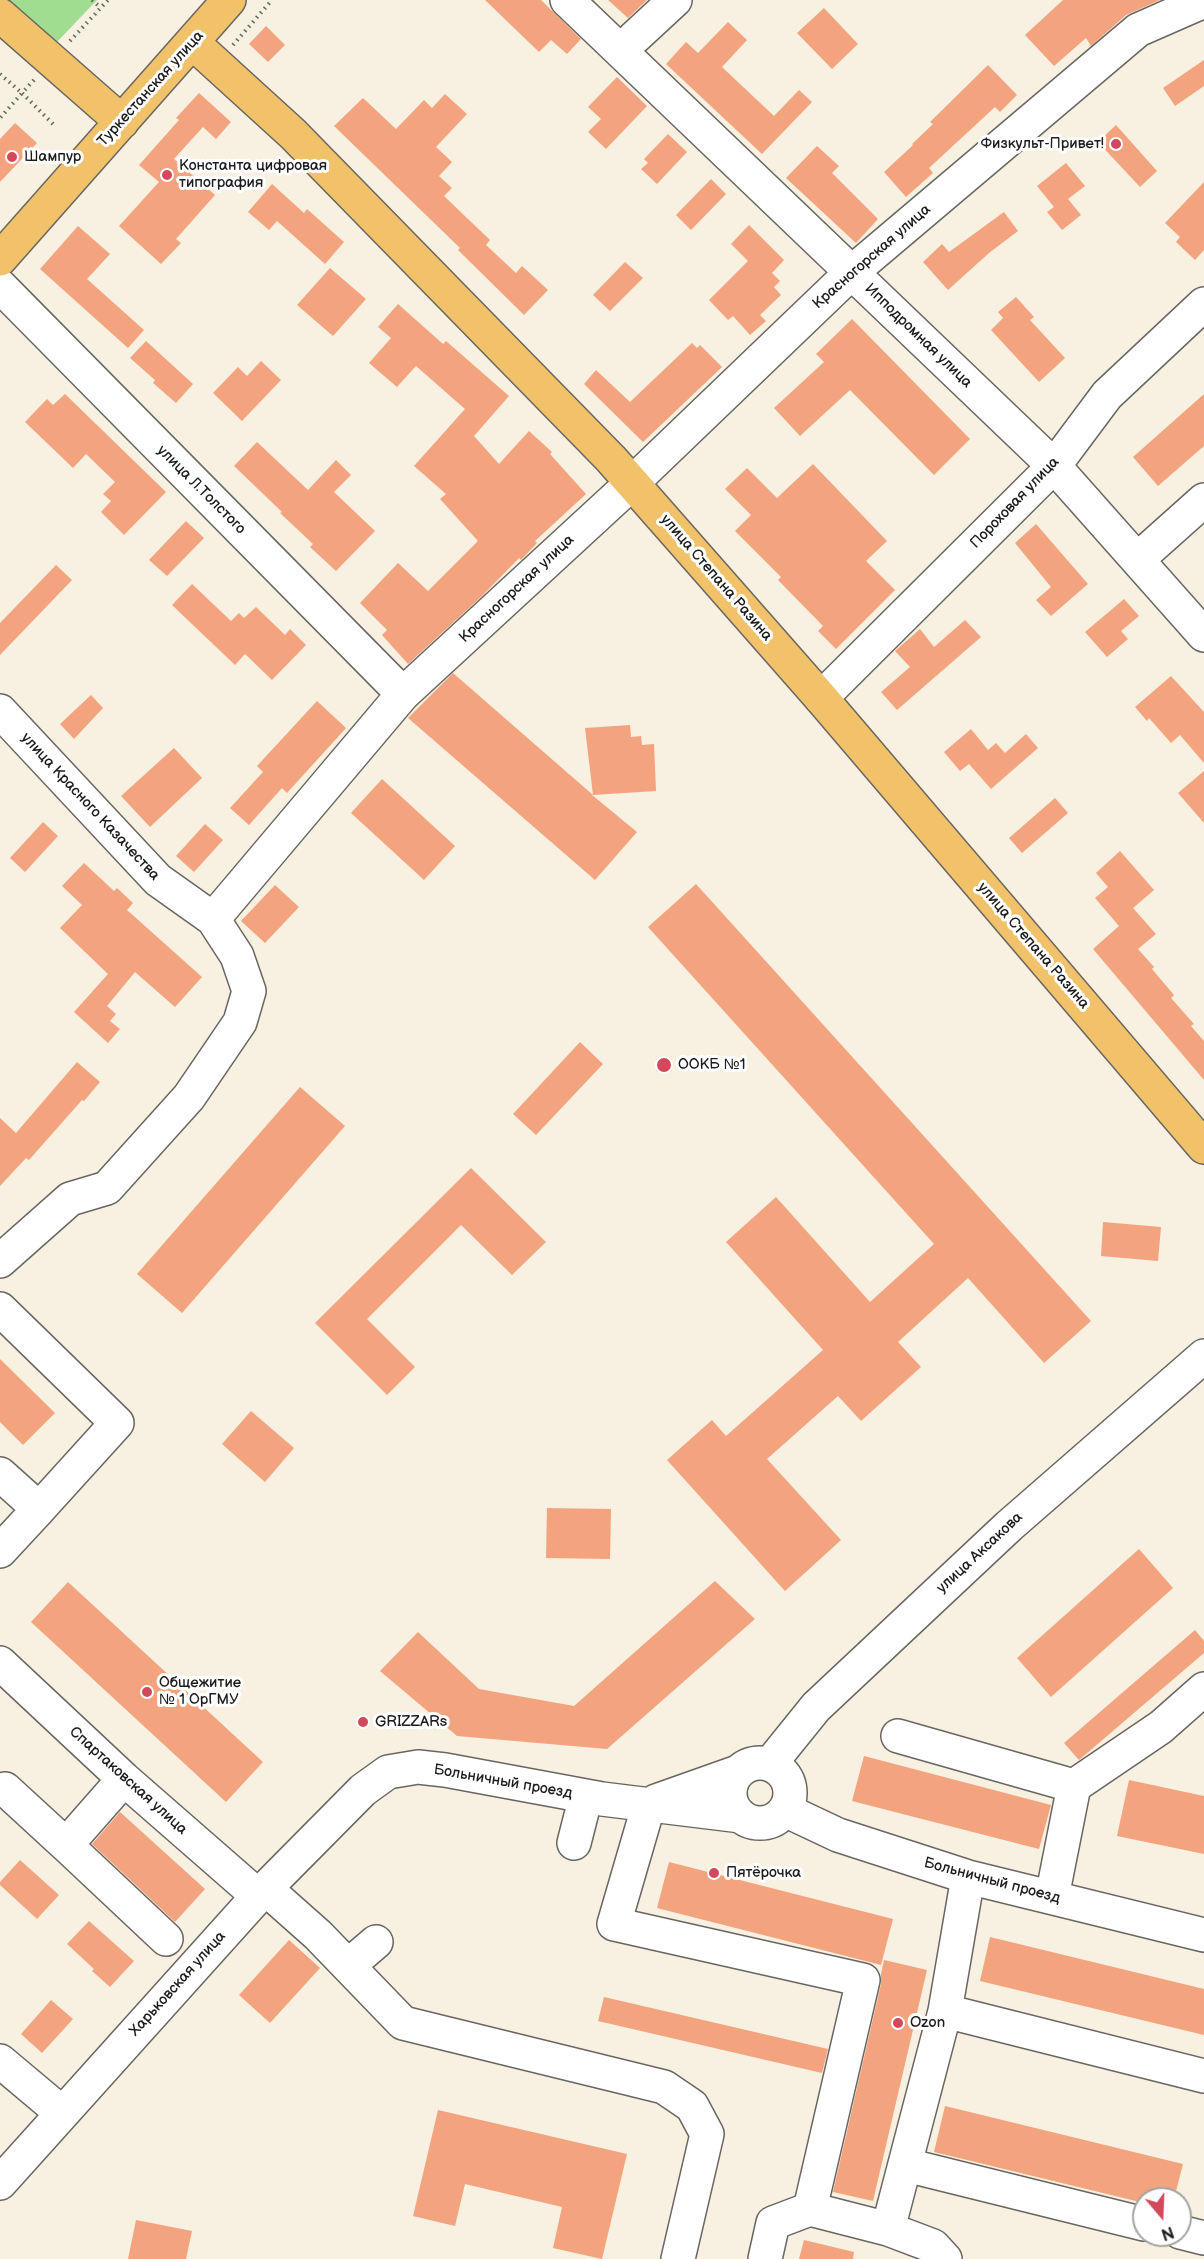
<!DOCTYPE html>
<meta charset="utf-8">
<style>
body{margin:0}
#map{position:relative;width:1204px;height:2259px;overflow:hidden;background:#f8f0e1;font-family:"Balsamiq Sans",sans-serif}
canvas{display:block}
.north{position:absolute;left:1132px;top:2187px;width:60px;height:60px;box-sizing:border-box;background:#fff;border:2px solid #a4a4a4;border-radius:50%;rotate:161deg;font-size:16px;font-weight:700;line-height:24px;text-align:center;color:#1c1c1c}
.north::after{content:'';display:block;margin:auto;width:21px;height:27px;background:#d1495b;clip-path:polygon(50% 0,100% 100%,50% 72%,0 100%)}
</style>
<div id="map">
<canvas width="1204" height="2259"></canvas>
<div class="north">N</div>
</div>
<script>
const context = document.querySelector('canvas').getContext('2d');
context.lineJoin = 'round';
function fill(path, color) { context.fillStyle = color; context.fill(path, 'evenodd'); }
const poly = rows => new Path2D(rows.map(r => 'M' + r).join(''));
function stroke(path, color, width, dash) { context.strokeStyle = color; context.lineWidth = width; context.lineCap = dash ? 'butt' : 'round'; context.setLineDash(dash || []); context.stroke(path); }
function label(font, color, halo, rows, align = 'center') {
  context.font = font + ' "Balsamiq Sans",sans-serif'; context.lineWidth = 6; context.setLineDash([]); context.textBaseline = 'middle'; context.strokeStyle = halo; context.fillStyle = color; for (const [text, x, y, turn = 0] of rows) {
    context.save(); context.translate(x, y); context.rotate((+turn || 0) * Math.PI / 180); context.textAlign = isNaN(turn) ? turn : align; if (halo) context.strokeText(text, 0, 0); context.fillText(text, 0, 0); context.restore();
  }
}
fill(poly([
 [8,0,97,0,56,43]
]), '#a0dd91');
fill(poly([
 [485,0,541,0,581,39,567,54,551,40,539,52],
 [608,0,647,0,628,18],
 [1063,0,1160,0,1126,15,1091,46,1086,38,1054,66,1025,35],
 [824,8,858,44,832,69,797,33],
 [728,22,747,40,722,67,774,116,799,90,812,102,762,154,666,64,686,42,698,53],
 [266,26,285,45,268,62,249,44],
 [1204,60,1204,86,1175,106,1163,88],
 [988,65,1017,95,1000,112,995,107,929,168,933,173,906,197,884,172,913,145,912,144,933,124,930,122],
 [617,77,647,106,606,149,588,132,601,119,588,107],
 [199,93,231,122,216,139,203,127,174,159,215,195,176,239,181,243,161,264,119,226,159,182,139,165,179,120,176,118],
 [445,94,467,114,436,147,452,162,439,176,452,188,444,196,490,240,486,245,516,273,522,266,548,290,524,315,458,250,460,248,334,126,363,98,396,129,424,100,432,108],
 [15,123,37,143,0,182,0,139],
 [1116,125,1157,171,1140,187,1098,142],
 [668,134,687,152,657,184,641,169,648,163,644,159],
 [817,146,839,166,832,173,878,219,856,243,786,178],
 [1066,163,1085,186,1068,199,1081,215,1062,230,1047,212,1054,207,1037,186],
 [711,179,726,194,691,230,676,215],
 [1204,182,1204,250,1195,260,1176,242,1180,237,1165,223],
 [272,184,304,213,307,209,344,242,325,264,277,221,269,230,248,212],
 [1004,212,1018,231,989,253,948,290,923,262,942,244,949,252],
 [749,225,784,260,772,273,780,281,774,287,781,295,760,315,766,321,750,335,733,316,728,320,709,300,748,261,731,244],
 [78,226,110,254,87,279,144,330,128,348,40,269],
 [625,262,643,278,610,311,593,295],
 [330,268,366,299,333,336,297,305],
 [1016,297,1034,317,1030,320,1065,358,1039,382,991,330,1003,318,998,312],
 [398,304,443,344,446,341,509,396,474,436,499,464,529,431,552,452,550,454,586,494,535,541,537,543,521,560,519,558,482,596,408,664,382,635,387,630,360,603,398,563,428,591,478,541,440,499,446,494,414,466,465,409,416,366,397,387,369,363,391,338,378,327],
 [852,319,970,439,934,475,850,390,800,436,774,408,824,362,816,354],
 [146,341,193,384,176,403,153,383,155,380,130,358],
 [692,343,697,348,700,345,722,367,643,442,584,384,596,370,630,402],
 [261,361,281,380,242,421,213,393,238,367,247,376],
 [65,394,166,492,124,535,101,512,111,501,103,494,115,482,86,454,73,468,25,422,47,399,53,405],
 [1204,394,1204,446,1158,486,1133,457],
 [257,442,308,490,336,460,351,475,334,492,375,531,336,571,310,547,313,544,280,513,282,512,234,466],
 [813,464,887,541,866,561,895,590,836,649,818,631,823,626,778,580,781,577,735,531,751,515,725,489,747,468,777,498],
 [186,521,204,538,167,576,149,560],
 [1036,524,1088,584,1051,616,1036,600,1051,587,1015,543],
 [56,565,72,580,0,655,0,623],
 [192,584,231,621,239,613,244,618,256,607,285,635,290,629,306,645,272,680,245,654,235,665,172,605],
 [1124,599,1139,616,1121,631,1128,639,1107,657,1085,632],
 [965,620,981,637,897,710,881,692,910,667,895,651,920,629,934,647],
 [453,673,593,795,585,728,630,725,631,737,641,736,642,745,654,744,656,791,592,795,637,832,595,880,408,718],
 [1171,676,1204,712,1204,763,1180,735,1171,743,1149,718,1147,721,1135,707],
 [91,695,103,708,74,739,60,724],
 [317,701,346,728,287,793,282,788,249,825,230,808,263,772,257,766],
 [971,729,988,750,996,743,1005,753,1026,734,1038,748,991,789,969,764,960,771,944,752],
 [174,748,202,778,150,827,121,796],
 [1204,771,1204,823,1178,793],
 [382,779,455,846,424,880,351,813],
 [1055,798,1068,813,1022,853,1009,838],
 [43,822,58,836,25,872,10,858],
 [205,824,223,840,194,872,176,856],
 [1120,851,1154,890,1133,908,1156,934,1138,949,1154,967,1152,969,1174,995,1171,998,1194,1024,1191,1026,1204,1041,1204,1080,1093,949,1119,926,1095,898,1108,887,1096,873],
 [84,863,114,891,117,888,133,903,127,910,202,977,175,1007,135,972,107,1006,116,1014,110,1021,120,1029,108,1043,74,1012,108,974,60,928,82,905,62,886],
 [696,884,1091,1321,1044,1363,968,1278,898,1342,921,1367,861,1421,838,1396,767,1459,841,1540,785,1591,667,1460,712,1420,726,1436,823,1350,726,1242,776,1197,870,1302,934,1244,648,927],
 [275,885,299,907,265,943,241,921],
 [580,1042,603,1064,536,1135,513,1114],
 [77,1062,100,1082,84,1101,82,1100,29,1160,26,1158,0,1186,0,1118,16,1133],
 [300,1087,345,1126,182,1313,137,1274],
 [471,1168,546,1242,512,1275,461,1225,367,1319,415,1367,387,1395,315,1323],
 [1103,1222,1161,1227,1158,1261,1101,1256],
 [0,1359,55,1413,23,1445,0,1422],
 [251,1411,294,1448,265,1482,222,1444],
 [547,1508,611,1509,610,1559,546,1558],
 [1139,1549,1173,1588,1051,1697,1017,1658],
 [715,1581,755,1619,607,1749,457,1736,380,1671,418,1632,479,1689,574,1706],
 [68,1582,263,1762,226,1802,31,1622],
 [1195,1630,1204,1641,1204,1653,1079,1760,1064,1743],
 [864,1756,1051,1805,1039,1849,852,1801],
 [1129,1780,1204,1796,1204,1854,1117,1836],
 [120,1812,205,1889,175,1922,92,1844],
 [20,1860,59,1895,37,1919,0,1885,0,1882],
 [669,1862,893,1919,881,1965,657,1908],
 [89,1921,134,1961,110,1987,92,1971,94,1969,67,1944],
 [990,1937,1204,1989,1204,2035,980,1981],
 [289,1940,320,1968,270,2023,239,1995],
 [884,1960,927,1970,873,2201,833,2192,881,1984,881,1974],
 [604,1997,828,2049,822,2073,598,2021],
 [51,2000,73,2019,42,2053,21,2034],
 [945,2106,1183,2164,1174,2199,1144,2199,1144,2203,934,2152],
 [438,2110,627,2154,602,2259,553,2248,562,2207,465,2184,455,2226,413,2216],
 [136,2220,192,2231,186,2259,128,2259],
 [804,2240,854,2252,853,2259,799,2259]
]), '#f3a37e');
const minor = poly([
 [567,0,1054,466,1204,635],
 [621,50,675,0],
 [0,286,403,694],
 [1138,559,1204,500],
 [821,698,1054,466,1107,395,1204,304],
 [0,711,158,880,213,919],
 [0,1261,70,1199,107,1188,189,1097,240,1022,249,991,237,956,213,919,403,694,632,483,852,272,1138,30,1204,1],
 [0,1309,117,1423,39,1509],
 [0,1474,39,1509,0,1551],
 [0,1663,124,1779,258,1896],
 [898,1736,1074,1786,1052,1897],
 '730 1793a30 30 0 1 1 60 0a30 30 0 1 1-60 0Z',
 [770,1764,816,1707,1009,1526,1204,1356],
 [124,1779,66,1845,166,1939],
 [1074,1786,1161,1727,1204,1689],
 [5,1789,66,1845],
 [656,1801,738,1772],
 [649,1804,614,1924,863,1980,810,2209,773,2223,765,2259],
 [785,1810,838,1835,968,1877,1204,1935],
 [574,1843,586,1796],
 [265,1888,318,1935,403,2023,664,2087,692,2106,707,2134,678,2259],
 [348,1966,376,1942],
 [945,2011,1204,2076],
 [0,2061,62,2113],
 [906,2165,1144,2224],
 [0,2183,258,1896,363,1790,388,1772,418,1767,445,1770,602,1799,741,1816],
 [810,2209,888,2229],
 [1180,2232,1204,2238],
 [945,2259,933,2246,888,2229,945,2011,968,1877]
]);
const major = poly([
 [0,15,122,122],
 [192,42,293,134,611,459,821,698,1204,1147],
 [0,259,229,0]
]);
stroke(minor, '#696661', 36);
stroke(major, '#696661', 36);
stroke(poly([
 [92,0,101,8],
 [70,41,108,0],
 [233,45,272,0],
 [0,74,22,93,0,118],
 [34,80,22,93,56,127]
]), '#696661', 4, [1.5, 4.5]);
stroke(minor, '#fff', 33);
stroke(major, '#f2c26a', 33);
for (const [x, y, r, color] of [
 [1116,144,6,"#d1495b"],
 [12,157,6,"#d1495b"],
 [167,175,6,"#d1495b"],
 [664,1065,8,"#d1495b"],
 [147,1692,6,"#d1495b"],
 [363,1722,6,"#d1495b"],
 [714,1873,6,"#d1495b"],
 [898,2023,6,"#d1495b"]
]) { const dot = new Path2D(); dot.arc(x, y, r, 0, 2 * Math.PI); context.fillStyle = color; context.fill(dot); stroke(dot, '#fff', 2); }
label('15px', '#1c1c1c', '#fff', [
 ["Туркестанская улица",151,89,-48],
 ["Красногорская улица",872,257,-41],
 ["Ипподромная улица",918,336,44],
 ["улица Л.Толстого",201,490,45],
 ["Пороховая улица",1015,503,-46],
 ["улица Степана Разина",716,578,49],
 ["Красногорская улица",517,589,-43],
 ["улица Красного Казачества",90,807,47],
 ["улица Степана Разина",1033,946,49],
 ["улица Аксакова",980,1553,-43],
 ["Спартаковская улица",128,1781,42],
 ["Больничный проезд",503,1782,10],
 ["Больничный проезд",992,1881,15],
 ["Харьковская улица",178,1984,-48]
]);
label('15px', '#1c1c1c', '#fff', [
 ["Физкульт-Привет!",1104,144,"right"],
 ["Шампур",24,157],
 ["Константа цифровая",179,166],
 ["типография",179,183],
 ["ООКБ №1",678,1065],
 ["Общежитие",159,1683],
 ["№ 1 ОрГМУ",159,1700],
 ["GRIZZARs",375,1722],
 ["Пятёрочка",726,1873],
 ["Ozon",910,2023]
], 'left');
</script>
